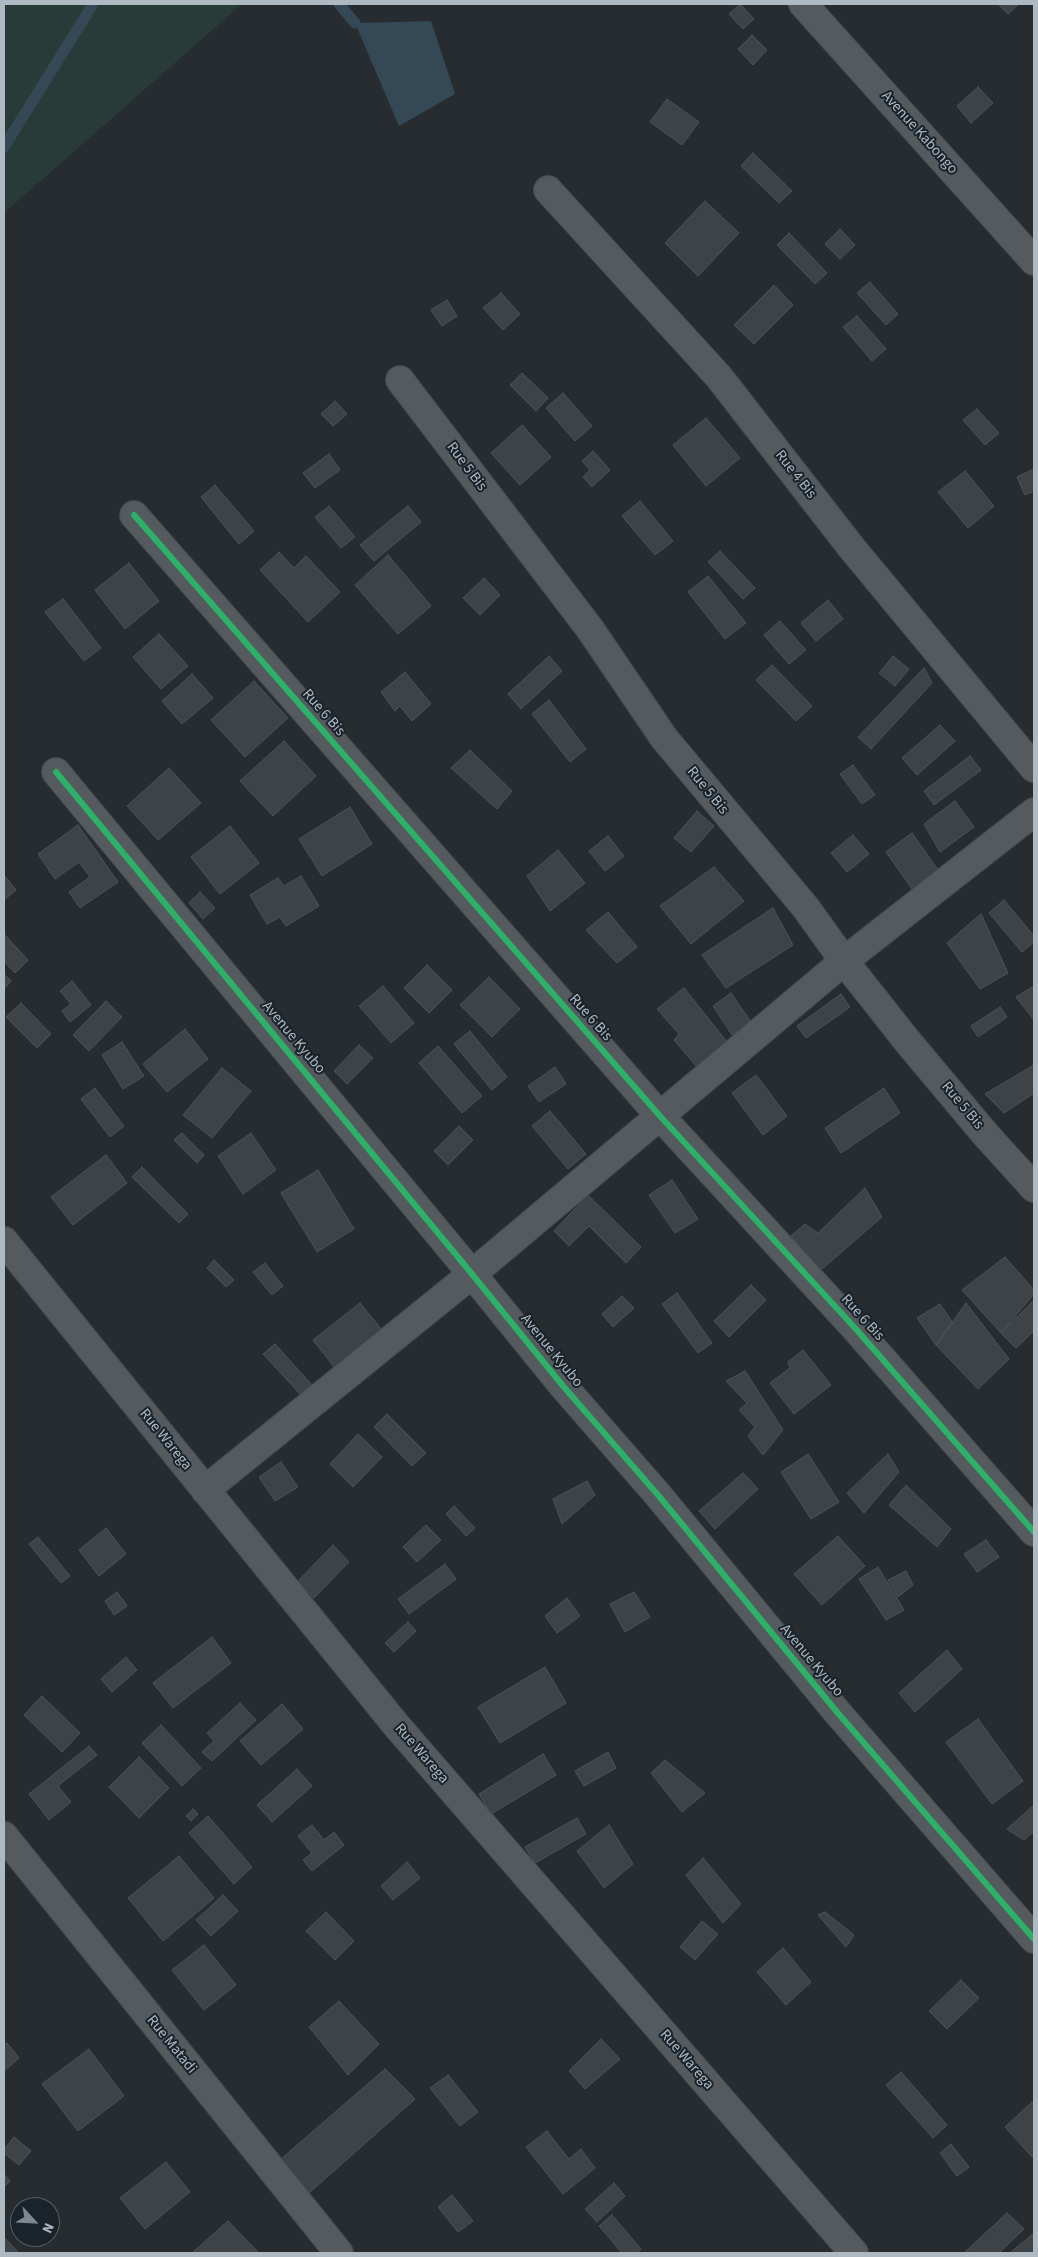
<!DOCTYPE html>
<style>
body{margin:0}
#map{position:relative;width:1038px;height:2257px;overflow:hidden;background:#262c30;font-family:"Source Sans 3",sans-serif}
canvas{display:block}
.frame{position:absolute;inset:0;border:5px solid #afb9c2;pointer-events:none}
.north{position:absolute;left:10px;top:2197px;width:50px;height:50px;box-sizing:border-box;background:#1a232a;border:1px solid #565f67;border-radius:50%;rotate:115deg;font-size:14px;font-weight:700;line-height:20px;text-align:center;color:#afb9c2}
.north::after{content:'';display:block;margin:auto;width:18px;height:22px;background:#7f888f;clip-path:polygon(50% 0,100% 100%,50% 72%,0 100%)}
</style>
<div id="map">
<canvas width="1038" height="2257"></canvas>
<div class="frame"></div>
<div class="north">N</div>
</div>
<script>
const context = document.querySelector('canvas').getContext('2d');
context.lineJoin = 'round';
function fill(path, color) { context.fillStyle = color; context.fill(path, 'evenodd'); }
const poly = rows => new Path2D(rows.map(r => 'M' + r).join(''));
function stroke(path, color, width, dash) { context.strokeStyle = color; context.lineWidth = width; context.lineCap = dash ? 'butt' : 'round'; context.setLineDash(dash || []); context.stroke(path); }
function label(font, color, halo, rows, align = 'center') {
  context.font = font + ' "Source Sans 3",sans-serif'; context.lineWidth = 4; context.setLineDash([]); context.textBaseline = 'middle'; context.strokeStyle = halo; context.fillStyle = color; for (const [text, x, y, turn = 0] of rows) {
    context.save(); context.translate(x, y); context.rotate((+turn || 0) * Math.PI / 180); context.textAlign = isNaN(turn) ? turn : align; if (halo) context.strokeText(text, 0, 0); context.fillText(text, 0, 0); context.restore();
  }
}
fill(poly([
 [4,4,242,4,4,213]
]), '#293b38');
fill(poly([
 [431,21,455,94,399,126,355,23]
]), '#354856');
stroke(poly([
 [339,4,355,23],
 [4,147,93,4]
]), '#354856', 11);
const building = poly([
 [740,4,754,19,743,29,729,14,740,4],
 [998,4,1019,4,1008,14,998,4],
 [752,35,767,50,753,65,738,49,752,35],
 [978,87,993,103,971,123,957,106,978,87],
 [667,99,699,122,682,145,650,122,667,99],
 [753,153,792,191,779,203,741,166,753,153],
 [705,201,739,233,698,276,665,243,705,201],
 [840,229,855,245,840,259,825,244,840,229],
 [789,233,827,273,815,284,777,245,789,233],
 [870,282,898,314,886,325,857,293,870,282],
 [774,285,793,305,754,344,734,325,774,285],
 [501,293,520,314,503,330,483,308,501,293],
 [447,300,457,316,442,326,431,310,447,300],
 [857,316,886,349,872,361,843,327,857,316],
 [522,373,548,398,536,411,510,385,522,373],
 [563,393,592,426,575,441,546,408,563,393],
 [335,401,347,414,333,426,321,414,335,401],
 [977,409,999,433,985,445,963,420,977,409],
 [706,418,740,458,706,486,673,445,706,418],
 [522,425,551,457,520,485,491,453,522,425],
 [593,451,610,470,592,487,583,477,590,470,582,461,593,451],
 [329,454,340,470,315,488,303,473,329,454],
 [1034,469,1034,491,1025,495,1017,477,1034,469],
 [965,471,994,506,968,528,938,492,965,471],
 [215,485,254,531,239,544,201,497,215,485],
 [640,501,673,541,655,555,622,516,640,501],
 [329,506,355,537,341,548,315,517,329,506],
 [408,506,421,522,374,561,360,545,408,506],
 [720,551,755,588,743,599,708,562,720,551],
 [279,552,294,568,306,556,340,592,308,622,260,570,279,552],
 [388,555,431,606,398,634,355,585,388,555],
 [129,563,159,601,125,629,95,590,129,563],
 [708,576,746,623,725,639,688,592,708,576],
 [484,578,500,595,480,615,463,598,484,578],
 [63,599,101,648,84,661,45,612,63,599],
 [828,600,843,619,816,641,801,623,828,600],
 [780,621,806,650,789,664,764,635,780,621],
 [159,634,188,666,161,689,133,657,159,634],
 [549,656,562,671,521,709,508,694,549,656],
 [893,656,909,669,895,686,879,673,893,656],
 [772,665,812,706,796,721,756,680,772,665],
 [924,668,932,683,871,749,858,737,924,668],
 [405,672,431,704,412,721,400,706,395,711,381,692,405,672],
 [192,674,213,698,182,724,162,701,192,674],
 [254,681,288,718,245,757,211,720,254,681],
 [549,700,586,749,570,762,532,714,549,700],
 [940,725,955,741,917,775,902,758,940,725],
 [284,741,316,776,273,816,240,781,284,741],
 [470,750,512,791,497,809,451,768,470,750],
 [970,756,981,770,934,805,924,791,970,756],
 [853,765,875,795,862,804,840,774,853,765],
 [169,768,201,803,158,840,127,806,169,768],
 [955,801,974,827,940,852,924,824,955,801],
 [350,807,372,844,322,876,299,839,350,807],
 [697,811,714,826,691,852,674,838,697,811],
 [78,825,118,882,80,908,69,892,90,877,79,862,55,879,38,854,78,825],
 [230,826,259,863,220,894,191,857,230,826],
 [912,833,941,874,915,893,886,852,912,833],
 [853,835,869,854,847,872,831,853,853,835],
 [608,836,624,856,605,871,589,851,608,836],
 [558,850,585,883,550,911,527,876,558,850],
 [714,867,744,901,691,944,660,906,714,867],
 [4,875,16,890,4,900,4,875],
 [301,876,319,906,286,926,280,917,267,924,250,895,278,878,284,886,301,876],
 [200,892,215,908,203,919,189,903,200,892],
 [1004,900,1034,936,1034,942,1022,952,989,913,1004,900],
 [773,908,793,945,726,988,702,955,773,908],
 [608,912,637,947,617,963,586,930,608,912],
 [981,914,1008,973,980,989,947,943,981,914],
 [4,934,28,960,15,973,4,961,4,934],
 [427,965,452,990,429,1013,404,988,427,965],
 [4,974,11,981,4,989,4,974],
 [489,977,520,1009,492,1037,460,1005,489,977],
 [72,981,91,1005,70,1022,62,1011,71,1004,60,991,72,981],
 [383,986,414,1023,391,1043,359,1006,383,986],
 [1034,986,1034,1020,1016,997,1034,986],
 [684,988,727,1042,697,1067,674,1040,679,1034,657,1009,684,988],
 [731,993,751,1022,732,1035,713,1006,731,993],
 [841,994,850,1007,806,1038,797,1026,841,994],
 [106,1001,122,1017,89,1051,73,1035,106,1001],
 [21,1003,51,1034,37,1048,6,1017,21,1003],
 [1000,1007,1007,1017,978,1037,971,1026,1000,1007],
 [185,1029,208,1059,167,1092,143,1064,185,1029],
 [470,1031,507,1077,492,1090,454,1044,470,1031],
 [122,1042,144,1076,123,1089,102,1055,122,1042],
 [359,1045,373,1058,347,1084,334,1071,359,1045],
 [438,1046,482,1096,462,1113,419,1063,438,1046],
 [1034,1065,1034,1093,1004,1113,985,1094,1034,1065],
 [555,1067,566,1084,539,1102,528,1086,555,1067],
 [222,1068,251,1091,212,1138,183,1115,222,1068],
 [756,1075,787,1116,763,1135,732,1093,756,1075],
 [95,1088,124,1126,110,1137,81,1099,95,1088],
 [884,1088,900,1113,841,1153,825,1128,884,1088],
 [550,1111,586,1154,568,1169,532,1126,550,1111],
 [459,1126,473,1140,448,1165,434,1151,459,1126],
 [182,1133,204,1155,197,1163,174,1140,182,1133],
 [251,1133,276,1170,243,1194,218,1156,251,1133],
 [106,1155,127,1183,73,1225,51,1197,106,1155],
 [142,1167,188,1214,179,1223,132,1177,142,1167],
 [318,1170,354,1229,317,1252,281,1193,318,1170],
 [672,1180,698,1219,675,1233,649,1195,672,1180],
 [865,1188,882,1217,821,1270,791,1236,805,1224,818,1233,865,1188],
 [588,1195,641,1247,626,1263,589,1226,569,1246,554,1231,588,1195],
 [1005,1257,1034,1290,1034,1294,1001,1333,962,1290,1005,1257],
 [214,1260,234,1280,226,1287,207,1268,214,1260],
 [265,1263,283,1286,272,1295,253,1272,265,1263],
 [751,1285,766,1300,729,1337,714,1321,751,1285],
 [677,1293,712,1343,698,1353,662,1304,677,1293],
 [622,1296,634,1308,613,1327,602,1314,622,1296],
 [1034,1300,1034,1331,1016,1348,1001,1333,1034,1300],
 [360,1303,386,1335,339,1373,313,1340,360,1303],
 [966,1303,1009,1359,978,1389,936,1345,966,1303],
 [940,1304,953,1323,936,1345,917,1318,940,1304],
 [275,1344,312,1385,301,1395,263,1354,275,1344],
 [803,1350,831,1385,794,1414,770,1383,790,1368,788,1362,803,1350],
 [745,1371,783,1430,763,1455,748,1436,755,1427,739,1410,747,1403,726,1381,745,1371],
 [387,1414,426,1453,412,1466,374,1427,387,1414],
 [358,1434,382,1457,353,1487,330,1464,358,1434],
 [808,1454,839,1502,811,1519,781,1472,808,1454],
 [888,1454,899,1472,864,1513,847,1493,888,1454],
 [281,1462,298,1487,275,1501,259,1477,281,1462],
 [743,1473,758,1489,715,1529,699,1511,743,1473],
 [587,1481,595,1495,562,1524,553,1499,587,1481],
 [906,1485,951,1529,937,1547,889,1505,906,1485],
 [454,1506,475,1528,466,1536,446,1514,454,1506],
 [426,1525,441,1540,417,1562,403,1547,426,1525],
 [106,1528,126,1554,99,1576,79,1550,106,1528],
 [838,1536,865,1566,822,1605,794,1574,838,1536],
 [38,1537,70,1576,61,1583,29,1544,38,1537],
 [986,1540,999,1557,977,1572,964,1554,986,1540],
 [333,1545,349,1562,314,1598,298,1581,333,1545],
 [445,1564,456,1579,409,1614,398,1599,445,1564],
 [878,1567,904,1610,886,1620,859,1579,878,1567],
 [906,1571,913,1585,898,1597,888,1580,906,1571],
 [117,1592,127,1606,114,1615,105,1601,117,1592],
 [634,1592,650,1617,625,1632,610,1604,634,1592],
 [567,1598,580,1616,557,1633,545,1616,567,1598],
 [408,1622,416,1631,394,1652,385,1643,408,1622],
 [212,1637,231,1663,173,1708,153,1683,212,1637],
 [947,1650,962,1669,915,1712,899,1693,947,1650],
 [126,1657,137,1670,112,1692,101,1679,126,1657],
 [545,1667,566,1703,500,1743,478,1707,545,1667],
 [42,1696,80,1733,62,1752,24,1715,42,1696],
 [240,1703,256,1720,212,1761,202,1752,214,1741,207,1733,240,1703],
 [282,1704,303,1729,261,1765,240,1741,282,1704],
 [978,1719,1023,1781,992,1804,946,1742,978,1719],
 [161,1725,201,1768,182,1786,142,1743,161,1725],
 [89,1746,97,1755,58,1786,71,1802,49,1820,29,1794,89,1746],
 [608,1752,616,1768,584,1786,575,1771,608,1752],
 [543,1754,556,1775,491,1814,479,1794,543,1754],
 [139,1757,169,1788,139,1818,109,1787,139,1757],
 [665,1760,705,1793,682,1812,651,1773,665,1760],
 [297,1769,312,1786,272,1822,257,1805,297,1769],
 [1034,1805,1034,1831,1024,1840,1007,1829,1034,1805],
 [193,1809,198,1814,191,1821,186,1816,193,1809],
 [208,1816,252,1867,234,1884,189,1833,208,1816],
 [577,1818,586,1834,535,1863,525,1847,577,1818],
 [312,1825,324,1840,334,1832,344,1845,312,1871,303,1860,312,1853,298,1836,312,1825],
 [609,1825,633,1864,604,1888,577,1851,609,1825],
 [179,1856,214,1898,163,1941,128,1898,179,1856],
 [703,1858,741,1904,723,1923,686,1875,703,1858],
 [407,1862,420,1878,393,1900,381,1886,407,1862],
 [223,1895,238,1911,211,1936,196,1920,223,1895],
 [326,1912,354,1941,335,1960,306,1931,326,1912],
 [825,1912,854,1935,846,1947,818,1915,825,1912],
 [702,1921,718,1934,695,1960,680,1947,702,1921],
 [204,1945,236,1985,204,2010,172,1970,204,1945],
 [783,1948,811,1982,786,2005,757,1972,783,1948],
 [961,1980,979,1998,947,2029,929,2011,961,1980],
 [339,2001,379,2044,348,2075,309,2027,339,2001],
 [601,2039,620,2059,585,2089,569,2071,601,2039],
 [7,2043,19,2058,4,2071,4,2046,7,2043],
 [89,2049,124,2096,78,2131,42,2084,89,2049],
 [385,2069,415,2099,309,2193,281,2159,385,2069],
 [901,2072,947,2125,933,2138,886,2085,901,2072],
 [448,2075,478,2112,460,2126,430,2088,448,2075],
 [1032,2102,1034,2104,1034,2159,1005,2127,1032,2102],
 [547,2131,569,2159,581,2149,595,2168,563,2194,526,2147,547,2131],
 [14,2137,31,2151,19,2165,4,2153,4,2150,14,2137],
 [951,2144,969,2167,957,2176,940,2153,951,2144],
 [166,2162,190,2192,145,2229,120,2198,166,2162],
 [4,2174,10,2181,4,2187,4,2174],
 [614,2183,625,2196,597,2222,585,2209,614,2183],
 [452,2195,473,2221,458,2232,438,2207,452,2195],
 [1007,2213,1024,2229,999,2253,964,2253,1007,2213],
 [612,2215,641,2249,636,2253,622,2253,599,2226,612,2215],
 [228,2221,259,2253,192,2253,228,2221],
 [1034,2233,1034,2253,1010,2253,1034,2233],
 [4,2237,19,2253,4,2253,4,2237]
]);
fill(building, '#3e4347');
stroke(building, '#4d5458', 1);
const minor = poly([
 [803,4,1034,261],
 [548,190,719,377,851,547,1034,768],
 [400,380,590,629,664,738,806,908,844,961,908,1042,986,1135,1034,1188],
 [134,515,660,1116,855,1328,1034,1532],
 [56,772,472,1274,563,1386,658,1495,837,1712,1034,1939],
 [4,1241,396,1725,854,2253],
 [205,1490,472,1274,844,961,1034,812],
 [4,1836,339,2253]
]);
stroke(minor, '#44484b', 30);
stroke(minor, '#555a5f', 28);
stroke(poly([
 [134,515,660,1116,855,1328,1034,1532],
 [56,772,472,1274,563,1386,658,1495,837,1712,1034,1939]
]), '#2db169', 6);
label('15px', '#afb9c2', '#1a232a', [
 ["Avenue Kabongo",919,133,48],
 ["Rue 5 Bis",466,467,53],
 ["Rue 4 Bis",795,475,52],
 ["Rue 6 Bis",323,713,49],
 ["Rue 5 Bis",707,791,51],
 ["Rue 6 Bis",590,1018,49],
 ["Avenue Kyubo",293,1038,50],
 ["Rue 5 Bis",962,1106,50],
 ["Rue 6 Bis",862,1318,48],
 ["Avenue Kyubo",551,1351,51],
 ["Rue Warega",165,1440,51],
 ["Avenue Kyubo",811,1661,50],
 ["Rue Warega",421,1754,49],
 ["Rue Matadi",171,2045,51],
 ["Rue Warega",686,2060,49]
]);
</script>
